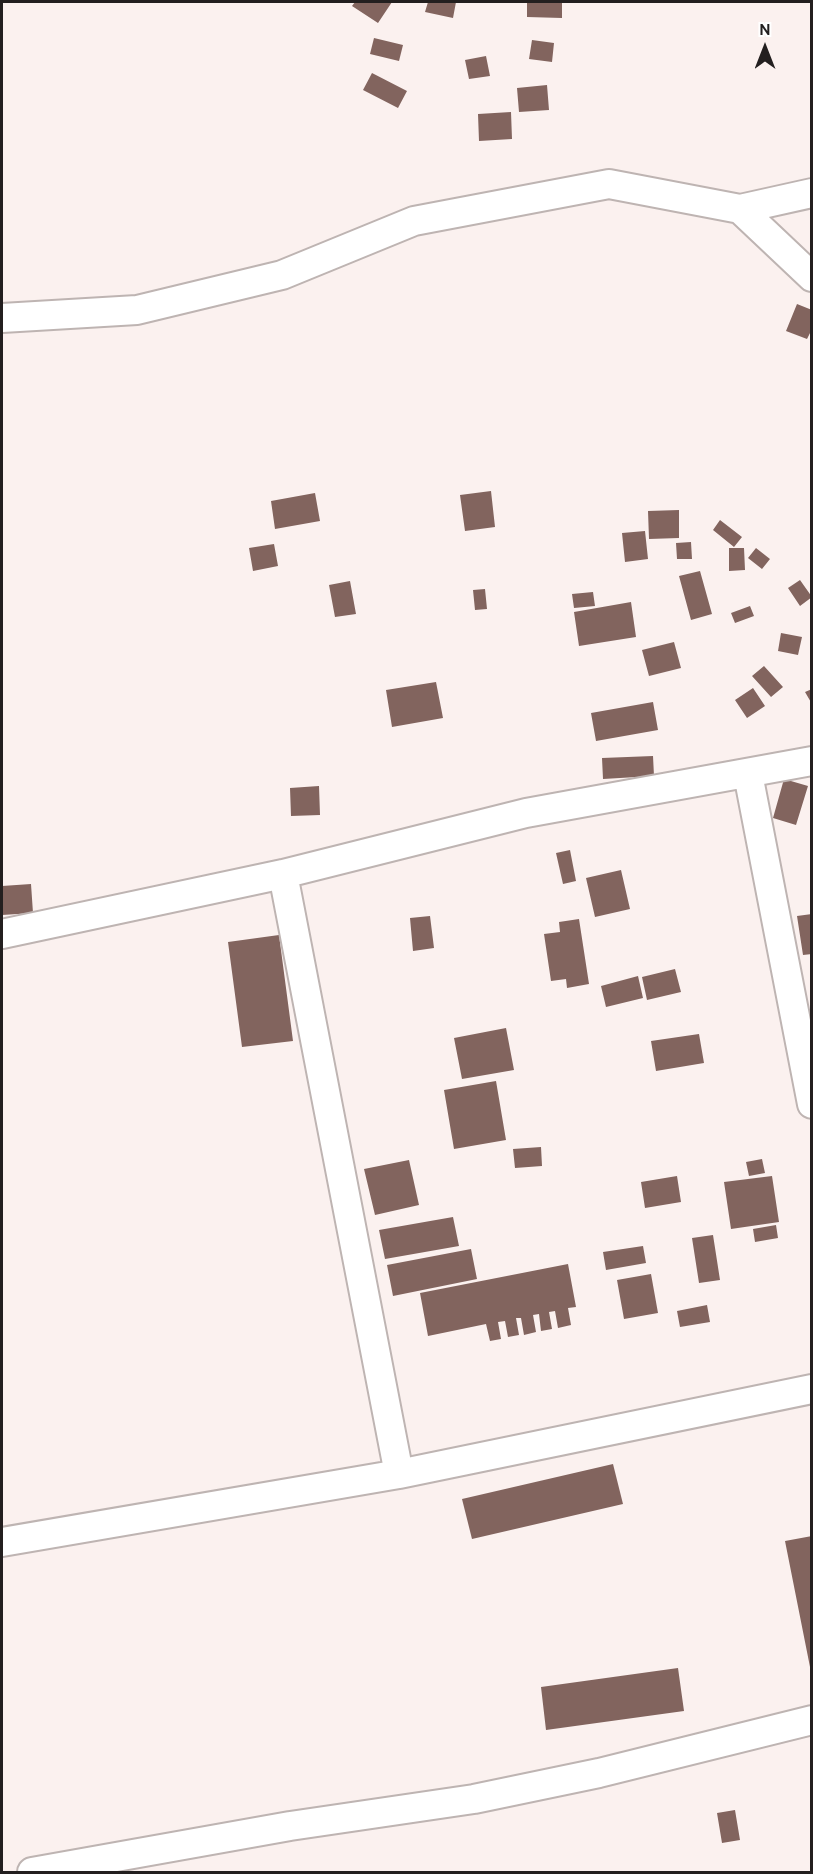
<!DOCTYPE html>
<style>
body{margin:0}
#map{position:relative;width:813px;height:1874px;overflow:hidden;background:#fbf1ef;font-family:Cabin,sans-serif}
canvas{display:block}
.frame{position:absolute;inset:0;border:3px solid #231f1f;pointer-events:none}
.north{position:absolute;left:735px;top:18px;width:60px;height:60px;-webkit-text-stroke:4px #fff;paint-order:stroke;rotate:0deg;font-size:16px;font-weight:700;line-height:24px;text-align:center;color:#231f1f}
.north::after{content:'';display:block;margin:auto;width:21px;height:27px;background:#231f1f;clip-path:polygon(50% 0,100% 100%,50% 72%,0 100%)}
</style>
<div id="map">
<canvas width="813" height="1874"></canvas>
<div class="frame"></div>
<div class="north">N</div>
</div>
<script>
const context = document.querySelector('canvas').getContext('2d');
context.lineJoin = 'round';
function fill(path, color) { context.fillStyle = color; context.fill(path, 'evenodd'); }
const poly = rows => new Path2D(rows.map(r => 'M' + r).join(''));
function stroke(path, color, width, dash) { context.strokeStyle = color; context.lineWidth = width; context.lineCap = dash ? 'butt' : 'round'; context.setLineDash(dash || []); context.stroke(path); }
fill(poly([
 [355,2,392,2,378,23,352,6],
 [428,2,456,2,453,18,425,12],
 [527,2,562,2,562,18,527,17],
 [374,38,403,45,399,61,370,54],
 [532,40,554,43,552,62,529,59],
 [486,56,490,76,469,79,465,60],
 [372,73,407,91,398,108,363,90],
 [547,85,549,110,519,112,517,88],
 [511,112,512,139,479,141,478,114],
 [797,304,812,310,812,329,807,339,786,331],
 [491,491,495,527,465,531,460,495],
 [315,493,320,521,275,529,271,501],
 [679,510,679,538,649,539,648,511],
 [720,520,742,537,734,547,713,530],
 [645,531,648,559,625,562,622,533],
 [691,542,692,559,677,559,676,543],
 [274,544,278,566,253,571,249,548],
 [729,548,744,548,745,570,729,571],
 [756,548,770,559,762,569,748,558],
 [700,571,712,614,691,620,679,576],
 [800,580,812,597,800,606,788,588],
 [350,581,356,614,335,617,329,585],
 [485,589,487,609,475,610,473,590],
 [593,592,595,606,574,608,572,594],
 [631,602,636,637,579,646,574,612],
 [750,606,754,616,735,623,731,613],
 [781,633,802,637,798,655,778,651],
 [674,642,681,668,649,676,642,650],
 [764,666,783,687,771,697,752,676],
 [436,682,443,718,392,727,386,690],
 [753,688,765,706,747,718,735,700],
 [812,689,812,704,805,692],
 [653,702,658,730,596,741,591,713],
 [653,756,654,776,603,779,602,758],
 [784,779,808,786,796,825,773,818],
 [319,786,320,815,291,816,290,788],
 [570,850,576,881,563,884,556,853],
 [621,870,630,909,595,917,586,878],
 [31,884,33,913,2,915,2,886],
 [812,914,812,954,803,955,797,916],
 [430,916,434,948,413,951,410,918],
 [579,919,589,984,567,988,566,979,551,981,544,934,560,932,559,922],
 [279,935,293,1041,242,1047,228,942],
 [675,969,681,992,647,1000,642,977],
 [638,976,643,998,606,1007,601,986],
 [506,1028,514,1070,462,1079,454,1038],
 [699,1034,704,1063,656,1071,651,1041],
 [496,1081,506,1140,454,1149,444,1090],
 [541,1147,542,1166,515,1168,513,1149],
 [762,1159,765,1173,749,1176,746,1162],
 [409,1160,419,1205,375,1215,364,1169],
 [677,1176,681,1202,645,1208,641,1182],
 [772,1176,779,1222,731,1229,724,1182],
 [453,1217,459,1246,385,1259,379,1230],
 [776,1225,778,1238,755,1242,753,1229],
 [713,1235,720,1280,699,1283,692,1238],
 [643,1246,646,1263,606,1270,603,1252],
 [471,1249,477,1279,393,1296,387,1265],
 [568,1264,576,1307,568,1308,571,1325,558,1328,555,1311,549,1312,552,1329,541,1331,539,1314,533,1315,536,1332,524,1335,521,1318,516,1318,519,1335,508,1337,505,1321,498,1322,501,1339,490,1341,486,1324,428,1336,420,1293],
 [651,1274,658,1313,624,1319,617,1280],
 [707,1305,710,1322,680,1327,677,1311],
 [613,1464,623,1504,472,1539,462,1499],
 [812,1536,812,1667,810,1667,785,1541],
 [678,1668,684,1711,546,1730,541,1687],
 [735,1810,740,1840,722,1843,717,1813]
]), '#82645e');
const minor = poly([
 [740,209,812,277],
 [2,318,137,310,282,275,414,221,609,184,740,209,812,193],
 [748,774,812,1104],
 [283,874,399,1474],
 [2,934,283,874,526,813,812,761],
 [2,1542,399,1474,812,1389],
 [32,1872,290,1826,474,1799,599,1773,812,1720]
]);
stroke(minor, '#beb4b2', 32);
stroke(minor, '#fff', 28);
</script>
